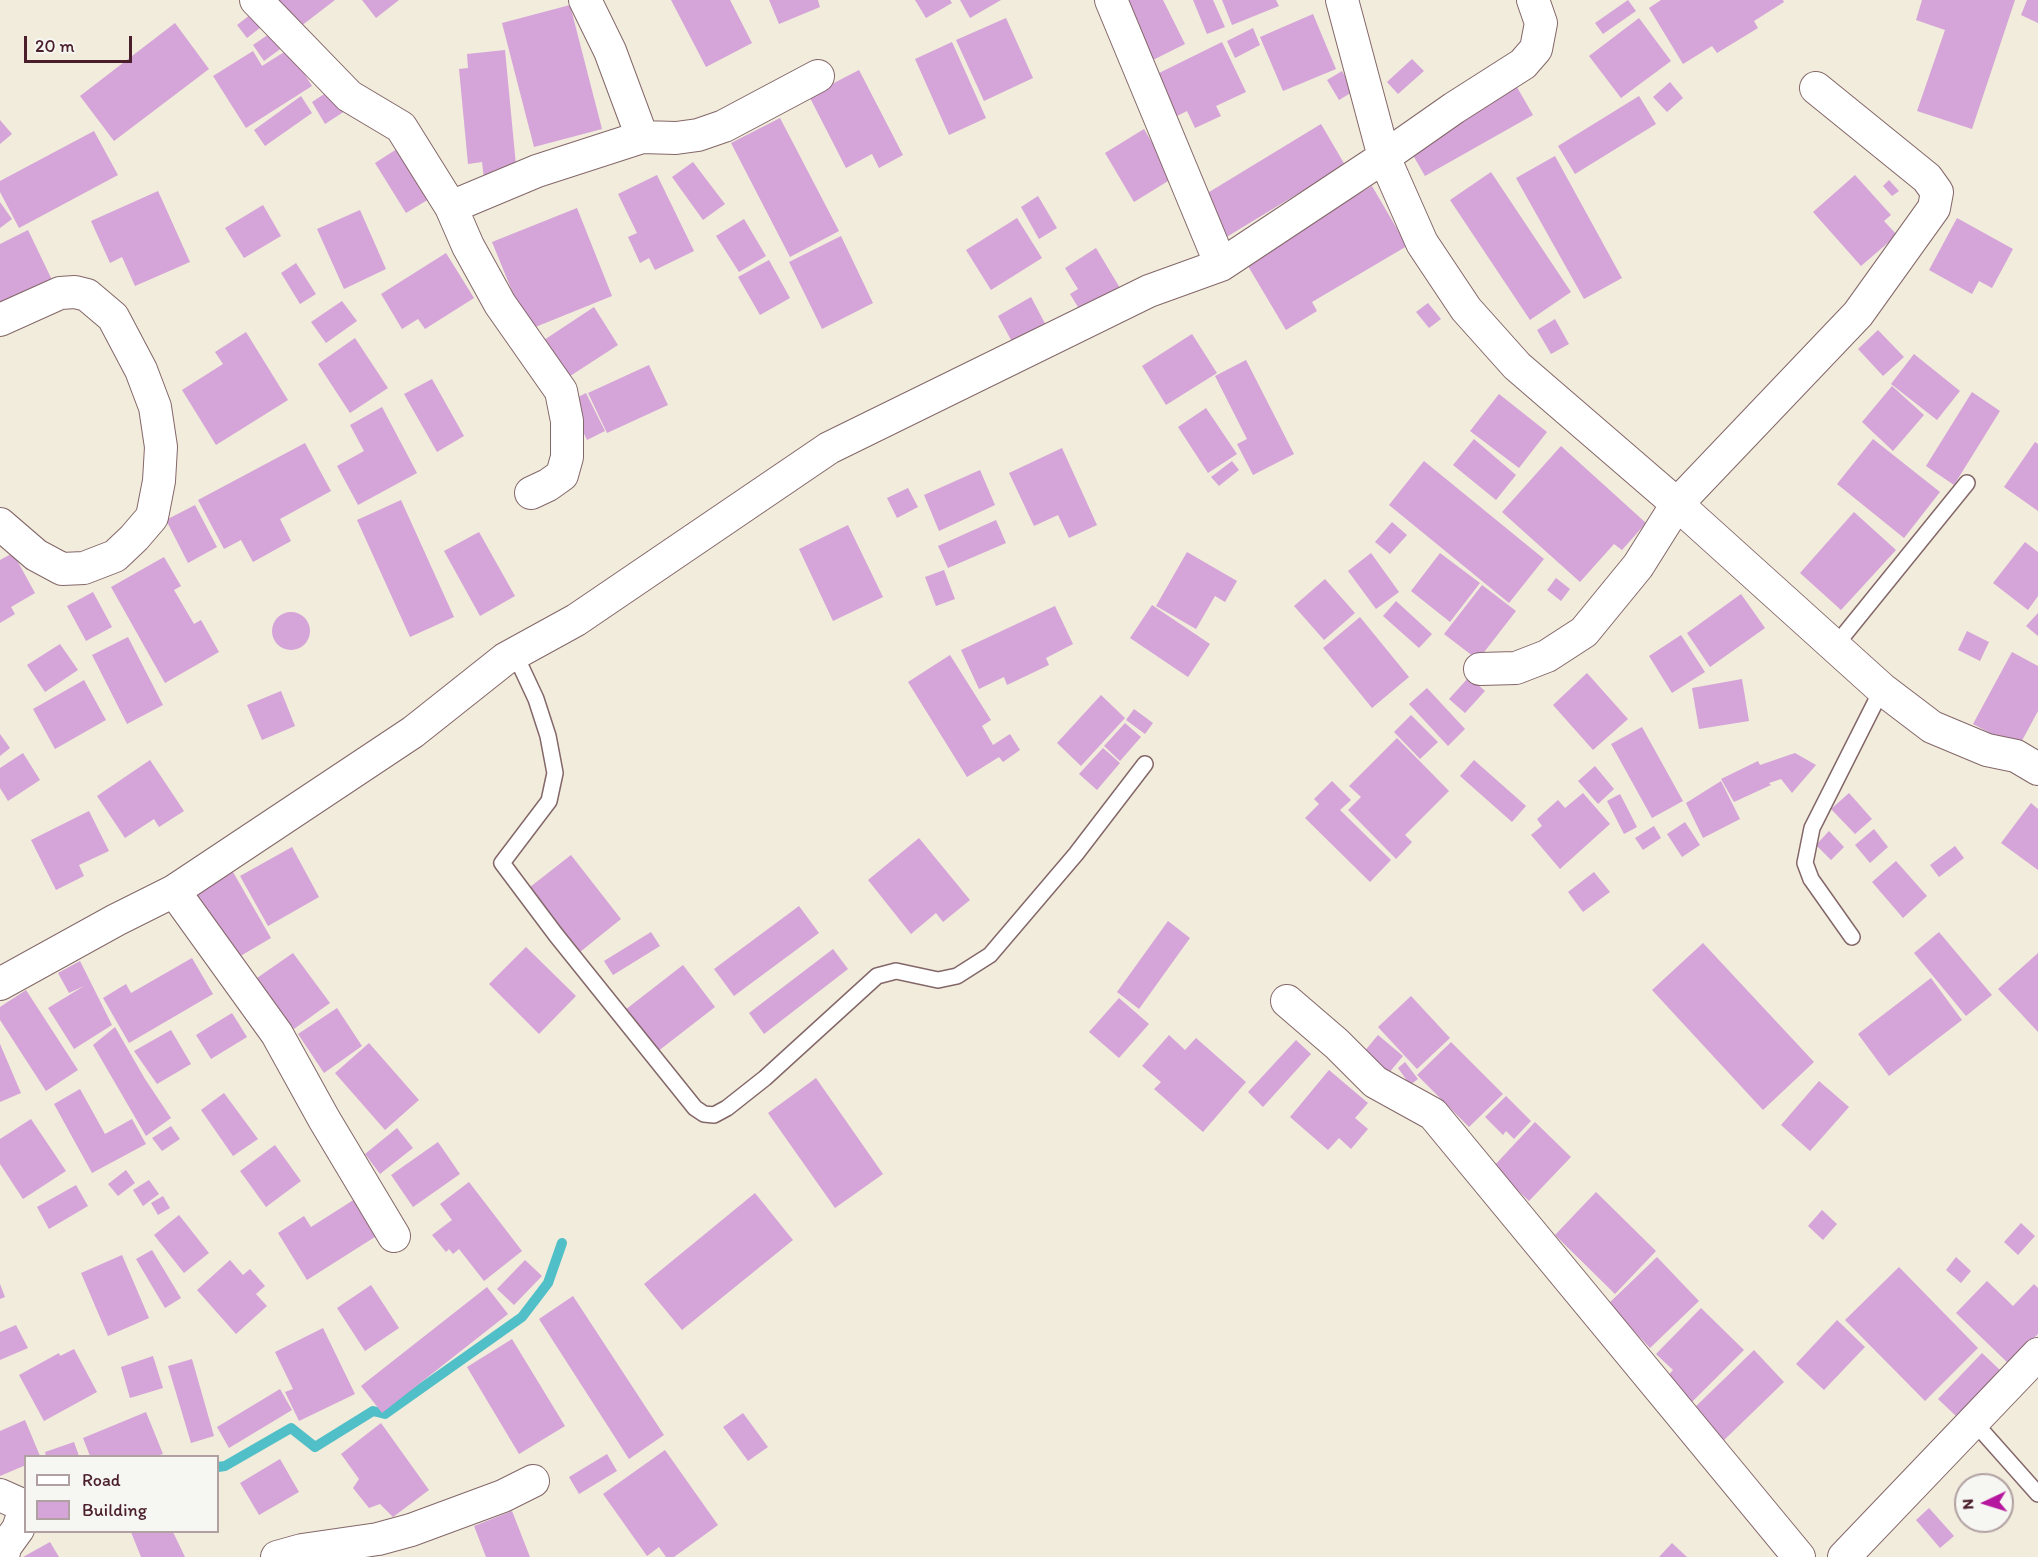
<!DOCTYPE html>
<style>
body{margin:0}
#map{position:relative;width:2038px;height:1557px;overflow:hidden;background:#f1ecdb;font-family:Itim,sans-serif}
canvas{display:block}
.legend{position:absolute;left:24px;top:1455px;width:195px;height:78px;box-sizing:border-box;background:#f6f6f2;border:2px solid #b1a0a2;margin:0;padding:8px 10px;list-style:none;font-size:18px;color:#4a1f2b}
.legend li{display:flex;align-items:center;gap:12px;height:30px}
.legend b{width:30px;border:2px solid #b1a0a2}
.north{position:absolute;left:1954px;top:1473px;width:60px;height:60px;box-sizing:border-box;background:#f6f6f2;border:2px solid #b1a0a2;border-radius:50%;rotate:266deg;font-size:16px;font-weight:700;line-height:24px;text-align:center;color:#4a1f2b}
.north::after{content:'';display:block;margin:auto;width:21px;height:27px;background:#b5179e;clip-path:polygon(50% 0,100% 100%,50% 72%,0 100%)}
.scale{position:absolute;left:24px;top:36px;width:108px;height:27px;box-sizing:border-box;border:3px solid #4a1f2b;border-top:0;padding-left:8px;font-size:18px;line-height:21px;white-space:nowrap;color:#4a1f2b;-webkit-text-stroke:4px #f6f6f2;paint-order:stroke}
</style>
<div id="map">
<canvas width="2038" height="1557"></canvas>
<ul class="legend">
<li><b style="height:8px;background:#fff"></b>Road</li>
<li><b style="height:16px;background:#d5a4d9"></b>Building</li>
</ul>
<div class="north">N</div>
<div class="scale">20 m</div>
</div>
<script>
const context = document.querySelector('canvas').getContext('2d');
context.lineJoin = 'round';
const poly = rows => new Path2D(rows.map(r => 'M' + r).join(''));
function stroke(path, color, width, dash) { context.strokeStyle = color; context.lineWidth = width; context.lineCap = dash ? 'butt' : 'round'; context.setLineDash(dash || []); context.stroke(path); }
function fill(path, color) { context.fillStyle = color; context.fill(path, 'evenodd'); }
stroke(poly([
 [218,1467,225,1466,291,1428,315,1447,373,1411,385,1414,522,1317,548,1283,562,1243]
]), '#51bfc7', 10);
fill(poly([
 [268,0,335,0,292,33],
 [362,0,399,0,376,18],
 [671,0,730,0,752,43,706,67],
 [769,0,818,0,820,7,779,24],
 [915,0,950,0,952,3,926,18],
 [960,0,1001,0,970,18],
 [1121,0,1163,0,1185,44,1151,61],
 [1193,0,1213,0,1225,27,1207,34],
 [1222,0,1276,0,1279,6,1232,25],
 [1628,0,1636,11,1603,34,1595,23],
 [1661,0,1783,0,1784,2,1754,21,1758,28,1717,53,1712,46,1683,64,1649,8],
 [1922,0,2015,0,1972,129,1917,111,1945,30,1916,20],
 [2027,0,2038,0,2038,23,2021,15],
 [570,5,602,129,534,147,502,23],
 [255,11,265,24,247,38,237,25],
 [1313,14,1336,69,1283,91,1260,37],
 [1006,18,1033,78,984,101,956,40],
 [1639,18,1671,61,1621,98,1589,56],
 [175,23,209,69,114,141,80,96],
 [1253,28,1260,45,1235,58,1227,41],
 [272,32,283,47,264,61,253,45],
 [952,42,986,118,949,135,915,59],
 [1222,42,1246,92,1216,106,1221,116,1195,128,1187,111,1175,117,1155,75],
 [289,49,312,86,246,128,213,76,253,51,262,66],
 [505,50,517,176,484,179,482,162,468,164,459,69,468,68,467,54],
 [1412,59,1424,71,1398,94,1387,82],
 [859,70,903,155,879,168,872,154,846,168,809,96],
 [1342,71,1354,91,1339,100,1327,80],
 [1514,82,1533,115,1425,176,1406,143],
 [1670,82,1683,98,1667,112,1653,97],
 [332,89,345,111,325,124,312,102],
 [301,96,312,113,265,146,254,130],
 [1639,96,1656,124,1575,174,1558,146],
 [780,118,839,231,790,257,731,143],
 [0,120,12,134,0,144],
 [1321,124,1345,165,1220,241,1196,200],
 [1144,129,1173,178,1134,202,1105,153],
 [94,131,118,175,19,228,0,192,0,181],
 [403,145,434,196,406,213,375,163],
 [1555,156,1622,278,1584,299,1516,178],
 [693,162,725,204,703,220,672,177],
 [1491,172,1571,292,1530,320,1450,200],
 [657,175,694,251,655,270,649,258,640,263,628,237,637,233,618,194],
 [1855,175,1891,215,1884,221,1897,235,1861,266,1813,212],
 [1889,180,1899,191,1892,196,1883,186],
 [1372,186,1407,246,1312,302,1317,311,1286,330,1245,261],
 [158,191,190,262,135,286,122,257,110,263,91,221],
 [1038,196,1057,228,1039,239,1021,207],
 [0,202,12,219,0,228],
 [263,205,281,236,244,258,225,228],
 [577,208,612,296,528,330,492,242],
 [360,210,386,269,344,289,317,229],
 [1017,218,1042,258,991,290,966,250],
 [1957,218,2013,249,1992,288,1979,281,1972,294,1929,270],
 [744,219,766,256,739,272,716,236],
 [28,230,53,282,0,308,0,244],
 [841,236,873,303,822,329,789,262],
 [1096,248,1123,293,1084,317,1070,294,1078,289,1065,268],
 [446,253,474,298,425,329,418,319,402,329,381,294],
 [769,260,790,298,760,315,738,277],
 [296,263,316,294,300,304,281,273],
 [1031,297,1049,331,1016,349,998,316],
 [342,301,357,321,326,343,311,322],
 [1428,303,1441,319,1429,328,1416,312],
 [594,307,618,345,564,380,541,342],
 [1555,319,1569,344,1551,354,1537,330],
 [1878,330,1904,357,1883,376,1858,349],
 [246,332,288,400,216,445,182,390,223,364,215,352],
 [1192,334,1217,373,1166,405,1142,366],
 [355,338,388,388,350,413,318,364],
 [1914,354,1960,391,1937,420,1891,384],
 [1246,360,1294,454,1253,475,1237,444,1247,439,1215,376],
 [649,365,668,405,607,433,588,393],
 [432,379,464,436,437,452,404,394],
 [1892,386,1924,415,1893,451,1862,422],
 [1972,392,2000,411,1954,485,1926,466],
 [586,393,605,431,587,440,569,402],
 [1499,394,1547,432,1519,468,1470,431],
 [382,407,417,473,358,505,337,466,364,451,350,425],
 [1206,408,1237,454,1208,473,1178,427],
 [1474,439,1516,475,1496,500,1453,465],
 [1873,439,1940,492,1904,538,1837,484],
 [2035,442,2038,444,2038,511,2004,487],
 [305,443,331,491,280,519,291,541,253,562,241,540,224,549,198,500],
 [1561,446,1646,523,1622,550,1614,544,1580,582,1502,512],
 [1062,448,1097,525,1069,538,1058,515,1034,526,1009,473],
 [1232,461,1239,470,1219,486,1211,477],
 [1424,461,1544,559,1509,603,1389,505],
 [980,470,995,505,939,531,924,495],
 [908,488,918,507,897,518,887,498],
 [401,500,454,617,410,637,357,520],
 [195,505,217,547,188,563,166,520],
 [1854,512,1896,550,1841,610,1800,573],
 [996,520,1006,543,948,568,938,546],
 [1392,522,1407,535,1390,554,1375,542],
 [848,525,883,597,833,621,799,549],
 [479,532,515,596,480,616,444,551],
 [2025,542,2038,552,2038,596,2028,610,1993,583],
 [1187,552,1237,581,1225,602,1215,596,1196,629,1156,606],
 [13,553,35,593,11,607,15,614,0,623,0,560],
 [1371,553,1399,592,1376,609,1348,571],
 [1440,553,1480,583,1450,622,1411,591],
 [164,557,181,586,174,590,194,624,201,620,219,652,165,683,111,587],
 [944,570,955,599,936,606,925,577],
 [1556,578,1570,589,1561,601,1547,590],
 [1325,579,1355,613,1324,640,1294,606],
 [1482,585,1516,611,1478,660,1444,634],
 [93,592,112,627,86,641,67,606],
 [1741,594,1765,628,1710,667,1687,633],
 [1396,601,1432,634,1419,648,1383,616],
 [1152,605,1210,644,1188,677,1130,638],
 [1055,606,1073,644,1046,658,1049,665,1007,685,1004,677,979,689,961,650],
 '272 631a19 19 0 1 1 38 0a19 19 0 1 1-38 0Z',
 [2038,613,2038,636,2026,626],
 [1360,617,1409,677,1372,708,1323,648],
 [1967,631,1989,642,1980,661,1958,650],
 [1681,635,1705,672,1672,693,1649,656],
 [128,637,163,705,127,724,92,655],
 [60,644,78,670,45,692,27,665],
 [2012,652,2038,666,2038,711,2018,748,1973,724],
 [950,655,991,720,982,726,993,745,1010,734,1020,750,1003,762,999,757,967,777,908,682],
 [1587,673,1628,719,1593,750,1553,705],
 [1469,677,1485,691,1465,713,1449,699],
 [1742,679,1749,721,1699,729,1692,688],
 [84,680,106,720,55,749,33,709],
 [1427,688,1465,729,1448,746,1409,704],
 [281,691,295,726,262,740,247,705],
 [1101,695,1125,718,1081,766,1057,743],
 [1134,709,1153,723,1145,734,1126,720],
 [1411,715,1438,742,1420,759,1394,732],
 [1125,723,1141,737,1120,761,1104,746],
 [1642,727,1683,801,1652,818,1611,744],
 [0,734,10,748,0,756],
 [1397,738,1449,791,1405,835,1412,842,1396,859,1348,810,1361,797,1349,786],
 [1103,748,1120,763,1097,790,1079,774],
 [23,753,40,780,8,801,0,788,0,768],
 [1795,753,1816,765,1792,793,1781,779,1769,783,1771,785,1734,802,1721,779,1758,761,1760,765],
 [150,760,184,811,159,827,154,819,125,838,97,796],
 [1474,760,1526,806,1512,822,1460,776],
 [1595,766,1614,789,1598,804,1578,781],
 [1332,781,1351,800,1340,810,1391,860,1370,882,1305,818,1319,804,1314,799],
 [1721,781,1740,819,1703,838,1686,803],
 [1583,793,1610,824,1560,869,1531,835,1542,826,1537,819,1558,800,1565,808],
 [1849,793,1872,819,1855,834,1831,809],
 [1620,794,1637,827,1624,834,1607,801],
 [2031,803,2038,809,2038,870,2001,843],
 [89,811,109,851,79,865,84,876,56,890,31,840],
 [1685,822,1700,845,1682,857,1667,834],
 [1654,826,1661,838,1643,850,1635,838],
 [1874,829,1888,847,1870,863,1855,845],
 [1829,831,1844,847,1831,860,1816,845],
 [919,838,970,900,943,922,936,913,911,934,868,880],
 [1955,846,1964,858,1939,877,1930,865],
 [292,847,319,897,268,926,240,876],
 [571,855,621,919,580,952,530,887],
 [1896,861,1927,896,1903,918,1872,882],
 [233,872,271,938,232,961,194,895],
 [1594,872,1610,892,1583,912,1568,892],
 [799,906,819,933,734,996,714,969],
 [1168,921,1190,938,1139,1009,1117,992],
 [651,932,660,946,613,975,604,961],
 [1939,932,1992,995,1966,1016,1914,953],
 [1703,943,1814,1062,1763,1110,1652,990],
 [526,947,576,996,539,1034,489,984],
 [833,949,848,969,764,1034,749,1013],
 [293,953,330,1003,294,1029,257,978],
 [2038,953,2038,1032,1998,989],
 [192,958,213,994,129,1043,103,998,126,984,131,993],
 [80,961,112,1025,74,1049,48,1008,84,986,69,993,58,973],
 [683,965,715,1007,657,1052,625,1010],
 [1931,978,1962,1020,1889,1076,1858,1034],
 [26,990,78,1070,46,1091,0,1020,0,1007],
 [1411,996,1450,1038,1417,1069,1378,1027],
 [1119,998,1149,1024,1119,1058,1089,1032],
 [337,1008,362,1046,324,1073,298,1034],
 [232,1013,247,1037,211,1059,196,1035],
 [115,1027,145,1079,171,1118,146,1136,93,1045],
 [171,1030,191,1064,157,1084,134,1051],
 [1169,1035,1185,1050,1196,1038,1246,1082,1203,1132,1154,1089,1161,1082,1142,1066],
 [1378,1035,1403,1056,1388,1074,1363,1053],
 [1296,1040,1311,1054,1263,1107,1248,1092],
 [1451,1042,1503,1094,1469,1127,1417,1075],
 [369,1043,419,1100,385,1130,335,1073],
 [0,1044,21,1093,0,1102],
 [1405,1062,1418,1079,1410,1085,1398,1068],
 [1329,1070,1368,1103,1355,1118,1368,1129,1351,1149,1339,1138,1328,1150,1290,1117],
 [816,1078,883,1174,835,1208,768,1113],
 [1819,1081,1849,1107,1810,1151,1781,1125],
 [80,1089,105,1134,132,1119,146,1144,92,1173,54,1104],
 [224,1093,258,1139,233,1156,201,1110],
 [1506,1096,1531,1121,1514,1139,1506,1131,1503,1135,1485,1117],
 [31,1119,66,1171,23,1199,0,1164,0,1139],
 [1535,1122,1571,1157,1529,1201,1493,1167],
 [171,1126,180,1139,162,1151,152,1138],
 [397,1128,413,1148,380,1174,365,1154],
 [438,1142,460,1174,413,1207,391,1175],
 [275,1145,301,1181,266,1207,240,1171],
 [126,1170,135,1183,118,1196,108,1184],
 [149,1180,159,1194,143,1206,133,1190],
 [469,1182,522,1251,484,1281,459,1249,453,1254,449,1249,446,1252,432,1235,452,1220,440,1204],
 [76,1185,88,1206,49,1229,37,1207],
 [1596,1192,1656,1251,1615,1294,1555,1235],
 [755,1193,793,1240,682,1330,644,1284],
 [163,1196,170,1208,158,1215,151,1203],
 [355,1199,378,1235,307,1280,278,1233,304,1216,311,1227],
 [1822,1210,1837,1224,1823,1240,1808,1226],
 [179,1215,209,1253,184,1273,154,1235],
 [2021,1223,2035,1236,2018,1255,2004,1242],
 [152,1250,181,1298,165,1308,136,1259],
 [122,1255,149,1318,108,1336,81,1273],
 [1657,1257,1699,1301,1650,1348,1608,1304],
 [1956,1257,1971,1271,1961,1283,1946,1270],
 [230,1260,243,1275,250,1269,265,1286,256,1294,267,1306,236,1334,197,1290],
 [525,1260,542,1276,514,1305,497,1289],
 [1899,1267,1978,1348,1925,1401,1845,1320],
 [1987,1281,2013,1306,2034,1284,2038,1288,2038,1334,2009,1364,1956,1313],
 [0,1284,5,1297,0,1299],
 [371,1285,399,1328,365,1351,337,1308],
 [487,1287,508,1314,382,1413,361,1386],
 [573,1296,664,1435,629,1459,539,1319],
 [1701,1308,1744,1350,1691,1403,1666,1378,1673,1370,1656,1354],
 [1837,1320,1865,1347,1824,1390,1796,1364],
 [16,1325,28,1348,0,1360,0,1332],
 [323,1328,355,1394,299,1421,285,1392,293,1389,275,1352],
 [512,1339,565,1426,519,1454,467,1367],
 [74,1349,97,1392,44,1421,19,1375,59,1353,60,1356],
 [1754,1350,1784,1382,1720,1444,1690,1412],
 [1982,1353,2000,1370,1956,1416,1938,1399],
 [153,1356,163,1388,130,1398,121,1367],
 [192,1359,214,1436,191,1443,168,1366],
 [280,1389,292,1410,229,1448,217,1427],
 [146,1412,163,1454,156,1456,90,1456,83,1438],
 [743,1413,768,1447,748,1461,723,1427],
 [25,1420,40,1456,26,1456,26,1465,0,1476,0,1431],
 [381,1423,429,1490,393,1517,380,1504,369,1508,353,1488,359,1479,341,1454],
 [74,1442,79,1456,46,1456,45,1452],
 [665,1450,718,1525,674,1557,666,1557,659,1547,647,1556,603,1494],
 [607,1454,617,1471,579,1494,569,1477],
 [280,1459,299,1492,259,1515,240,1483],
 [1929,1508,1954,1536,1940,1548,1916,1520],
 [512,1511,530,1557,486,1557,474,1526],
 [131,1532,173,1532,185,1557,141,1557],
 [50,1542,59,1557,23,1557],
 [1672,1543,1687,1557,1659,1557]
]), '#d5a4d9');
const service = poly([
 [1835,646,1967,483],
 [515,654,536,699,548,736,555,773,549,801,502,863,556,935,695,1108,704,1114,714,1115,727,1108,765,1078,877,976,896,971,938,980,957,976,990,955,1076,854,1145,764],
 [1852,937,1811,879,1805,863,1812,828,1882,689],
 [1974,1422,2038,1494]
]);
const minor = poly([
 [256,0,349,96,401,127,451,207,468,246,500,304,561,391,567,421,567,457,562,475,548,485,531,493],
 [585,0,610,51,642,137],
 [1111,0,1221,265],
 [1342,0,1384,157,1422,243,1466,309,1517,366,1677,504,1882,689,1932,727,1987,750,2016,756,2038,769],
 [451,207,537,171,642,137,676,138,698,135,724,126,818,76],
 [0,320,60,293,75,292,87,295,113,317,141,370,155,407,161,447,159,481,152,517,134,538,115,556,84,568,62,569,36,555,0,524],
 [1480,669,1516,668,1547,656,1584,632,1638,566,1677,504,1858,314,1934,208,1937,192,1927,178,1816,88],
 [174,891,277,1034,324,1119,394,1236],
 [0,984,116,920,174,891,413,732,505,659,576,620,829,448,1149,291,1221,265,1384,157,1454,108,1523,64,1536,49,1541,23,1533,0],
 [1287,1001,1337,1044,1375,1082,1433,1114,1799,1557],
 [0,1495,18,1503,23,1515,18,1529,5,1547,3,1557],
 [277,1557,302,1550,378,1539,411,1530,503,1496,533,1481],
 [1844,1557,2038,1354]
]);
stroke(service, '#846769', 18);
stroke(minor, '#846769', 34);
stroke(service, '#fff', 15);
stroke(minor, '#fff', 32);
</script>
